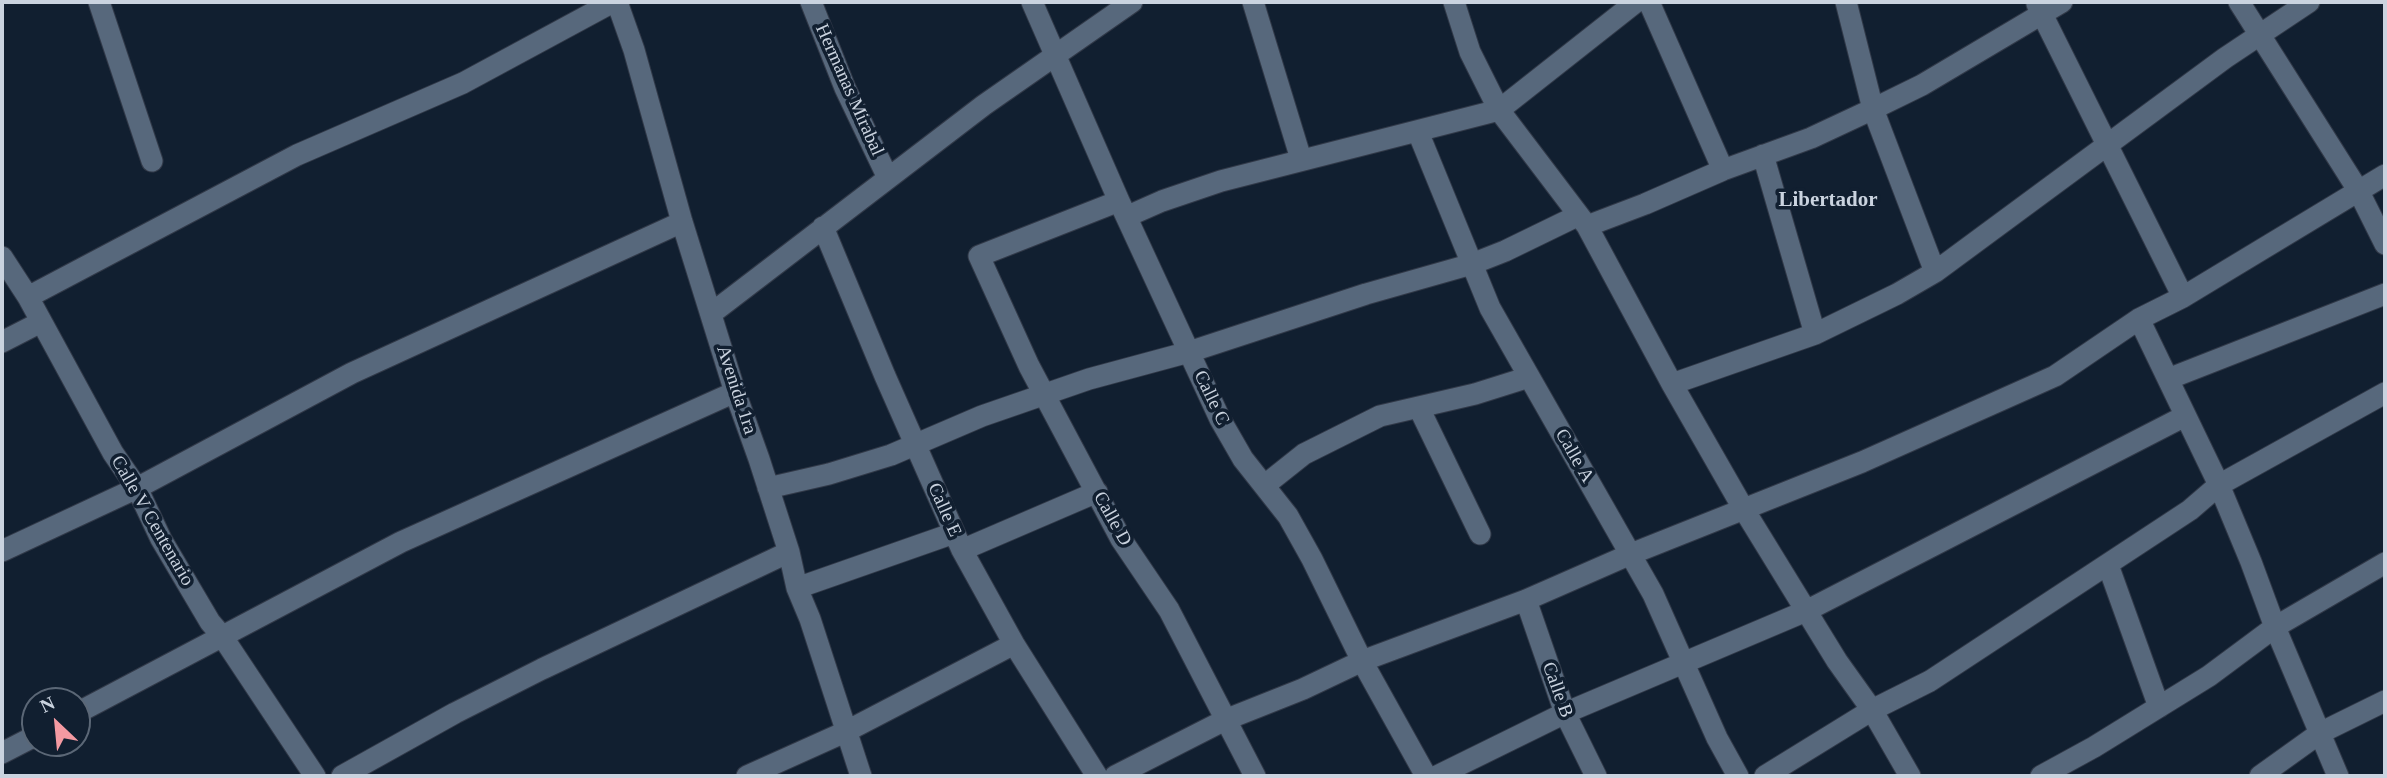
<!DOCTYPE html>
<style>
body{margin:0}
#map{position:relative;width:2387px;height:778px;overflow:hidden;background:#111f30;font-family:Georgia,serif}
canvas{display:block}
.frame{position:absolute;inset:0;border:4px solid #cad3df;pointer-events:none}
.north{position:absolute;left:21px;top:687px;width:70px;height:70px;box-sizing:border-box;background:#111f30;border:2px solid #5b6776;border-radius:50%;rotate:334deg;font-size:19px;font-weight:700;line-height:28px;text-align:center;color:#cad3df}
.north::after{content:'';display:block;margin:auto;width:24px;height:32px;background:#f49aa2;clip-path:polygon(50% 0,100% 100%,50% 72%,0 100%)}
</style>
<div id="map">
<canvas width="2387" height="778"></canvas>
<div class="frame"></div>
<div class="north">N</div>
</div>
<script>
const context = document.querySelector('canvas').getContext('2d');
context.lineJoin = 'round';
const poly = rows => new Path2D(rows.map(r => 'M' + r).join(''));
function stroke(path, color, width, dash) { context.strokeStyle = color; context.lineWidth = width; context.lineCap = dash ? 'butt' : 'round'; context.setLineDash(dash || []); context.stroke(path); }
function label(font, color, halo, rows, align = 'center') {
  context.font = font + ' Georgia,serif'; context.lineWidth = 7; context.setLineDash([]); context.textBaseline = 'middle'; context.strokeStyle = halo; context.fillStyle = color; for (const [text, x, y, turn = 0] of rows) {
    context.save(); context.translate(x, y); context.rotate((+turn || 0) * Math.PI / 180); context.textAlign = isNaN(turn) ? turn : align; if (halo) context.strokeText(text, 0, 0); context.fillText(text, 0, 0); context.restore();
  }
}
const street = poly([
 [99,2,152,161],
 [617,2,634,50,682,222,735,392,759,459,789,552,797,588,810,619,861,776],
 [811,2,845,88,888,178],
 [1032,2,1119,201,1220,419,1243,459,1288,516,1312,559,1362,661,1426,776],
 [1253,2,1301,159],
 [1454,2,1470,52,1499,110,1587,226,1672,384,1743,508,1837,661,1872,710,1910,776],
 [1649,2,1723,170],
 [1846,2,1873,109,1935,272],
 [2239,2,2358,190,2385,244],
 [2037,4,2183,297],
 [1418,132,1490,308,1653,594,1717,738,1738,776],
 [1763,155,1815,334],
 [1119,201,979,256,1029,366,1121,539,1169,610,1255,776],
 [1128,216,1162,201,1221,181,1499,110,1636,2],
 [1587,226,1645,204,1723,170,1811,138,1873,109,1922,85,2062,2],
 [823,227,885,376,962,550,1014,644,1097,776],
 [2,257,28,297,113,453,137,488,161,539,210,622,222,636,315,776],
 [28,297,297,155,463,83,613,2],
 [712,313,984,105,1132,2],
 [2139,319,2219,485,2251,562,2275,627,2338,776],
 [2,342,41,322],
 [2168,379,2385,294],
 [1672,384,1815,334,1897,294,1935,272,2225,58,2309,2],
 [1419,408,1480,534],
 [1265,485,1304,454,1380,416,1475,394,1529,377],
 [768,488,829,474,891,455,982,416,1089,379,1189,352,1366,294,1472,264,1505,251,1577,216],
 [962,550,1097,492],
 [2,551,137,488,352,373,682,222],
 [2108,565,2159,707],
 [797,588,954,533],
 [1526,600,1565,713,1596,776],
 [77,713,401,542,735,392],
 [2,753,35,736],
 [342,776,455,713,542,669,789,552],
 [747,776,845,732,1014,644],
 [1115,776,1225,720,1303,689,1362,661,1526,600,1631,554,1862,462,2055,376,2139,319,2183,297,2385,175],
 [1437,776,1565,713,1806,611,2185,416],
 [1765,776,1872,710,1930,681,2190,510,2219,485,2385,393],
 [2041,776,2094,747,2209,676,2275,627,2385,563],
 [2260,776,2320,733,2385,701]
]);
stroke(street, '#313948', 23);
stroke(street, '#57687c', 21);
label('19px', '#cad3df', '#111f30', [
 ["Hermanas Mirabal",849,90,66],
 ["Avenida 1ra",736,390,72],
 ["Calle C",1211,398,64],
 ["Calle A",1574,456,60],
 ["Calle E",944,510,66],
 ["Calle D",1112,519,61],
 ["Calle V Centenario",152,521,60],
 ["Calle B",1557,690,70]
]);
label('bold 21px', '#cad3df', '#111f30', [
 ["Libertador",1828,201]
]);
</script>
